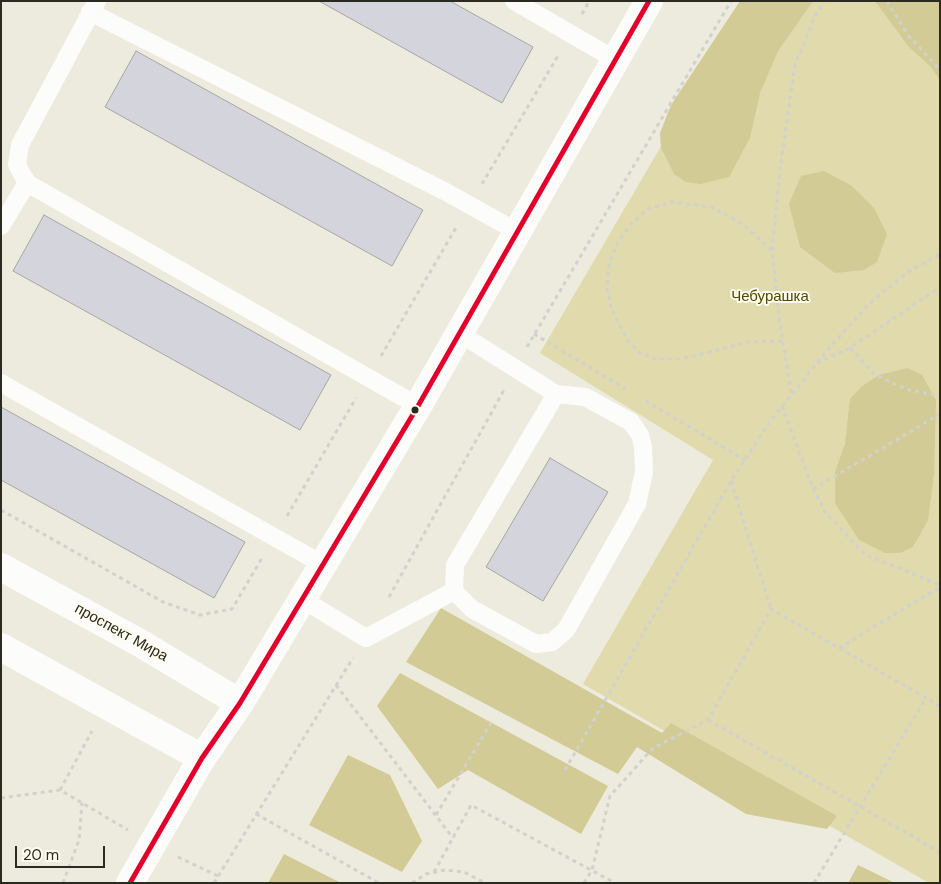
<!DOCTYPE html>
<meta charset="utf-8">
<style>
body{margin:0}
#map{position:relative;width:941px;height:884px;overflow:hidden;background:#edebdd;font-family:"DM Sans",sans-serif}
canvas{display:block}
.frame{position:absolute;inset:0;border:2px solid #2b2a20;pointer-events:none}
.scale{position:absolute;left:15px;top:846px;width:90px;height:22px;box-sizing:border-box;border:2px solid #2b2a20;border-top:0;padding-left:6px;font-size:15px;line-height:18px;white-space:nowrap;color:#2b2a20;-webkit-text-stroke:4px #fffdee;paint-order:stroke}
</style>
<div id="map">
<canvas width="941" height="884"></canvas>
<div class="frame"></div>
<div class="scale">20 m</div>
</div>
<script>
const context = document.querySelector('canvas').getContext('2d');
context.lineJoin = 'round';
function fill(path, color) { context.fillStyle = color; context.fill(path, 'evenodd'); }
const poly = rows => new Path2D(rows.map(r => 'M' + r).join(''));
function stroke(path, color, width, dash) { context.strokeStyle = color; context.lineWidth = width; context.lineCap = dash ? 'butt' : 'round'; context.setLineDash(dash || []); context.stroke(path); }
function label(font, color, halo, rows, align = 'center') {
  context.font = font + ' "DM Sans",sans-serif'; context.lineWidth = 4; context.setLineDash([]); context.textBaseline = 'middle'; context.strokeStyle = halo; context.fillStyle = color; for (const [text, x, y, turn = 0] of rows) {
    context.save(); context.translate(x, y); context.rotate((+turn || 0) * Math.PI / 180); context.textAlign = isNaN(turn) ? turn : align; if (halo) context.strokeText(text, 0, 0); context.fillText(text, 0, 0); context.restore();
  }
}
fill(poly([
 [746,1,940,1,940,883,929,883,583,684,713,460,540,353]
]), '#e0daac');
fill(poly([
 [740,1,813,1,778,51,760,93,750,138,729,177,700,184,686,182,674,174,661,148,660,133,671,105],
 [875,1,940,1,940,80,930,66,908,46],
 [824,171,852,186,874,208,887,234,877,262,864,270,835,273,800,247,789,204,801,176],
 [908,368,922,375,936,400,934,475,928,520,913,547,900,553,885,553,859,540,835,503,835,472,845,444,850,399,861,387,879,375],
 [441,608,662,733,671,723,837,816,827,829,746,814,637,747,618,774,406,662],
 [400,673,608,786,581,834,468,770,438,789,377,706],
 [348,755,390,775,422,841,402,872,309,825],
 [284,854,341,883,268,883],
 [858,865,895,883,848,883]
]), '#d2cb95');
const building = poly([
 [319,1,450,1,533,47,502,103,319,1],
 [136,51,423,210,392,266,105,107,136,51],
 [44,215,331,375,300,430,13,271,44,215],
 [1,407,245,542,214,598,1,480,1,407],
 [550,458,608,492,543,601,486,567,550,458]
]);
fill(building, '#d4d4dc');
stroke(building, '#a7a6a4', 1);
stroke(poly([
 [887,1,908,35,940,70],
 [582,14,589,1],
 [482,184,559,54],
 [772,250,741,223,711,207,672,202,648,209,630,225,618,242,609,263,607,287,611,308,628,341,640,353,656,359,680,359,749,342,783,341],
 [534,334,626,389],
 [527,347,731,1],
 [850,348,874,374,905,389,940,396],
 [381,356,457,226],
 [817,363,850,348,940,287],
 [791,393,779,316,772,250,781,162,795,64,815,16,825,1],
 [646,401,745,460],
 [782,406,813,489,826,513,864,554,940,585],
 [731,481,771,609],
 [813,489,940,414],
 [1,510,163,602,200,615,232,609,262,558],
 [287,516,356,398],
 [389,597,504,390],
 [839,648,940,587],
 [336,685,453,838],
 [708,720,940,852],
 [565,770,731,481,769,423,829,348,870,303,908,272,940,254],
 [60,790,92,731],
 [1,798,60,790,128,830],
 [256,814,379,883],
 [436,815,492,721],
 [178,857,218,876],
 [434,872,471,805,615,883],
 [63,883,79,840,82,803],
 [214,883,353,658],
 [412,883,426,874,445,870,464,872,485,883],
 [584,883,592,870,610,796,653,748,708,720,771,609,940,706],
 [814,883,926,698]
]), '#d1d1cd', 3, [4, 4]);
stroke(poly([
 [514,1,616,60],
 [90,12,446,192,518,232],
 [27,183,418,406],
 [1,226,27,183,17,165,20,145,97,1],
 [459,333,556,394,585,397,631,422,640,435,643,446,644,472,637,504,566,630,552,642,536,644,472,609,454,591,455,565,556,394],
 [1,383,322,564],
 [302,599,366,638,454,591]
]), '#fcfcfa', 18);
stroke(poly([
 [130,883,202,758]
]), '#fcfcfa', 28);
stroke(poly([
 [1,567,140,643,240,703],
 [1,647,202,758,240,703,418,406,649,1]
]), '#fcfcfa', 28);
stroke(poly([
 [130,883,202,758,240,703,418,406,649,1]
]), '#e4002b', 5);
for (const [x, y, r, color] of [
 [415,410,4.5,"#2b2a20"]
]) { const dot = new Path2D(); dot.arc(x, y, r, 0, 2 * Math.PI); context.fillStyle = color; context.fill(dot); stroke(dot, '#fffdee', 2); }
label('15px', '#504800', '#fffdee', [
 ["Чебурашка",770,297]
]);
label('15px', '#2b2a20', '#fffdee', [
 ["проспект Мира",121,633,29]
]);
</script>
